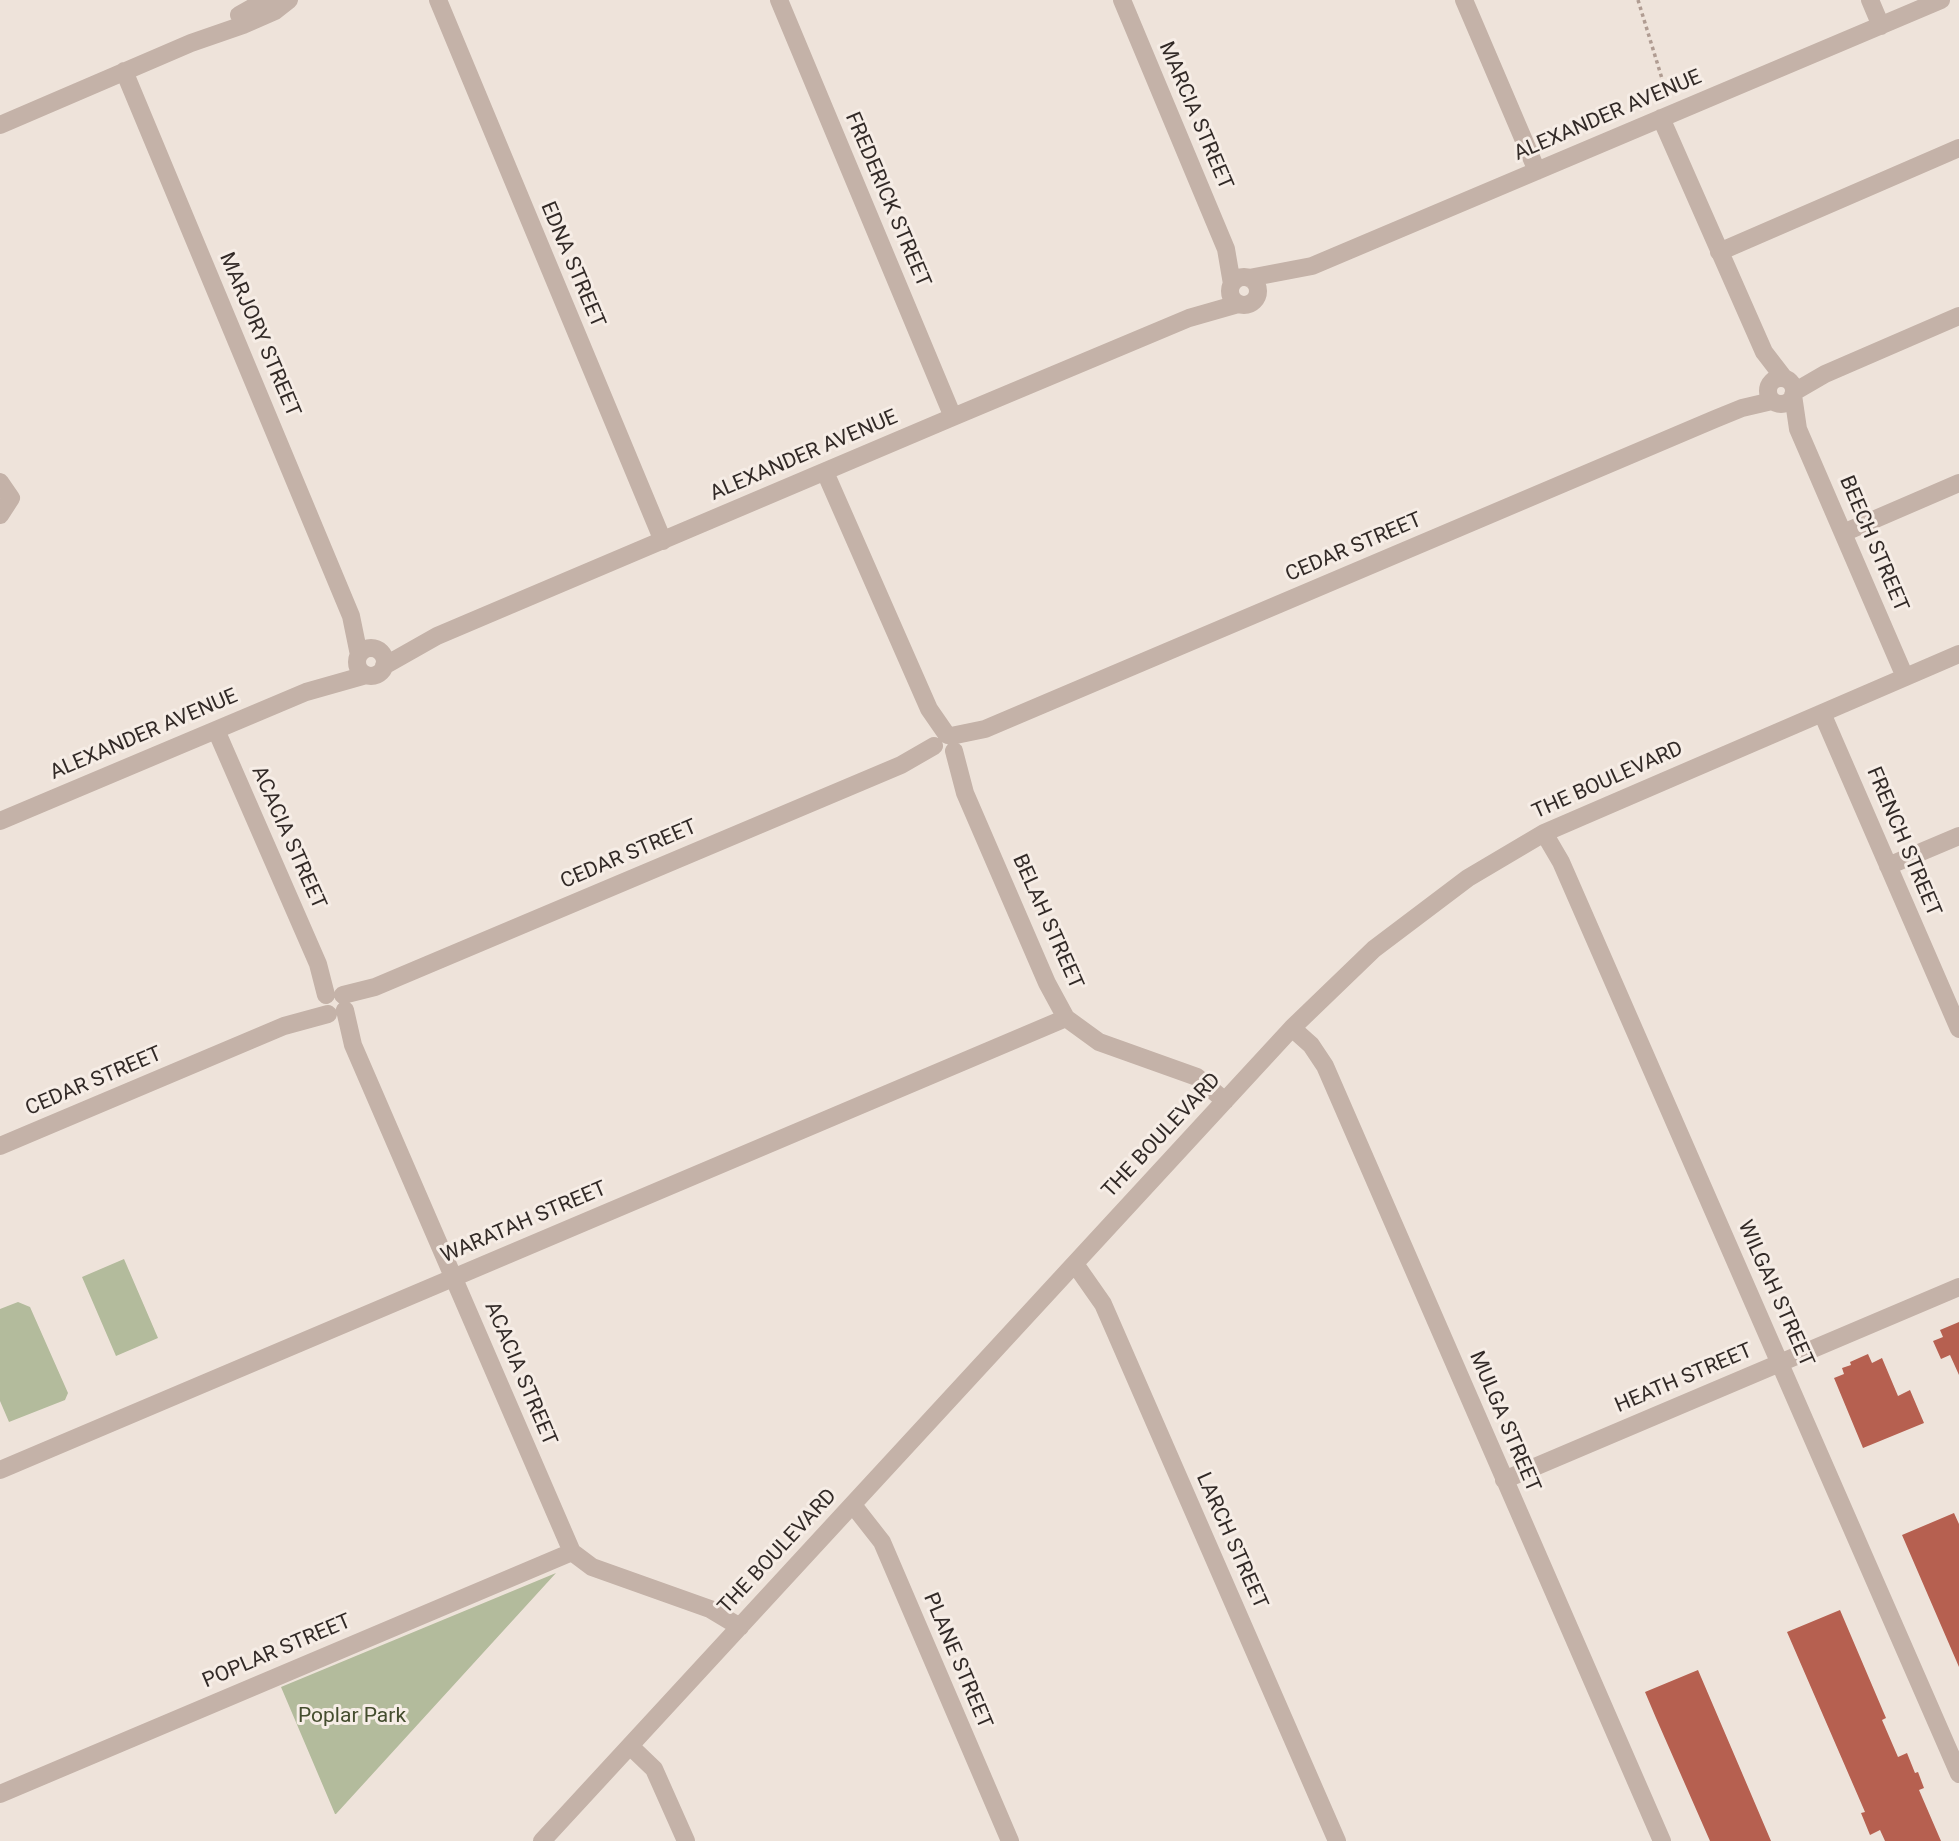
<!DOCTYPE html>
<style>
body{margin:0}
canvas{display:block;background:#eee3da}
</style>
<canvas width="1959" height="1841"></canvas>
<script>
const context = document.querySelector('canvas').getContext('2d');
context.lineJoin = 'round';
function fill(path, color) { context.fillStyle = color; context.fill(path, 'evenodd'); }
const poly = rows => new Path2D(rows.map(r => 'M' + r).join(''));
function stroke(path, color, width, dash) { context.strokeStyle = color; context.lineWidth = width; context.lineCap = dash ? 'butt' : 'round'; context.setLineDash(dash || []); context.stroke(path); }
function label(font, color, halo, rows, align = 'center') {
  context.font = font + ' Roboto,sans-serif'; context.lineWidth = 6; context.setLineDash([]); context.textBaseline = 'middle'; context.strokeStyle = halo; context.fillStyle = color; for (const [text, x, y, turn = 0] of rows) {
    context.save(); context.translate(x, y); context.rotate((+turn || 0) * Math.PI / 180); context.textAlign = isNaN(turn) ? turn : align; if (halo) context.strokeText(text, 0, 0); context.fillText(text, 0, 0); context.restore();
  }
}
fill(poly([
 [124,1259,158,1338,116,1356,82,1277],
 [18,1302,30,1307,68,1393,65,1400,9,1422,0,1401,0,1309],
 [556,1573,336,1814,335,1814,281,1687]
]), '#b3bb9c');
fill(poly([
 [1959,1322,1959,1375,1950,1355,1941,1359,1933,1341,1943,1337,1940,1330],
 [1868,1354,1872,1363,1882,1358,1898,1396,1910,1390,1924,1423,1863,1448,1834,1378,1844,1374,1842,1368,1851,1365,1850,1362],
 [1954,1513,1959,1524,1959,1667,1902,1535],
 [1840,1610,1886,1718,1882,1720,1898,1757,1907,1753,1915,1773,1918,1772,1924,1788,1919,1790,1941,1841,1885,1841,1880,1830,1870,1835,1861,1813,1865,1812,1787,1632],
 [1698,1670,1751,1794,1771,1841,1710,1841,1656,1718,1645,1692]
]), '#b66050');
stroke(poly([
 [1638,0,1667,95]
]), '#b09c92', 3.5, [3.5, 3.5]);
stroke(poly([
 [438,0,663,541],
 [779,0,953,417],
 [1122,0,1226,249,1232,284],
 [1464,0,1537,171],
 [1870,0,1881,26],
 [239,15,266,0],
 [124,71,351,616,359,655],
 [1661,118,1764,352,1784,378],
 [0,125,191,43,243,25,275,11,289,0],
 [1719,252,1959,148],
 '1230 291a14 14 0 1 1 28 0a14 14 0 1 1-28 0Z',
 [1249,278,1312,266,1941,0],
 '1768 391a13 13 0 1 1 26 0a13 13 0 1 1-26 0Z',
 [1794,392,1825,374,1959,316],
 [1793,395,1798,429,1905,677],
 [825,472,929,709,947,735],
 [0,482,11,498,0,515],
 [1843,533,1959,483],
 '357 662a14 14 0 1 1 28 0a14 14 0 1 1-28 0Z',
 [384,666,437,636,953,417,1189,318,1238,304],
 [1822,713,1959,1029],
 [216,730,318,964,326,995],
 [951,736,985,729,1715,419,1742,408,1772,401],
 [954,751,965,793,1047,983,1066,1018,1099,1042,1197,1077,1225,1101],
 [0,821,306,692,366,675],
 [1544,833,1561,862,1959,1774],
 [1888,866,1959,836],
 [343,995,375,987,901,765,934,746],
 [345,1010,353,1045,572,1552,592,1567,710,1609,740,1627],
 [1292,1028,1311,1045,1325,1066,1662,1841],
 [0,1146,284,1026,328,1014],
 [1075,1264,1103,1304,1337,1841],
 [0,1470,1066,1018],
 [1504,1480,1959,1287],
 [853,1505,882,1542,1010,1841],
 [630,1746,654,1769,686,1841],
 [0,1794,572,1552],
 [542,1841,1292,1028,1374,949,1468,878,1544,833,1959,654]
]), '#c4b2a8', 18);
label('21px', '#322a27', '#f6ede6', [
 ["MARCIA STREET",1195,116,67],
 ["ALEXANDER AVENUE",1608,116,-23],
 ["FREDERICK STREET",887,200,67],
 ["EDNA STREET",572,265,67],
 ["MARJORY STREET",259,335,67],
 ["ALEXANDER AVENUE",804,456,-23],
 ["BEECH STREET",1873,544,67],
 ["CEDAR STREET",1354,548,-23],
 ["ALEXANDER AVENUE",144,735,-23],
 ["THE BOULEVARD",1608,781,-24],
 ["ACACIA STREET",288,838,66],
 ["FRENCH STREET",1903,842,67],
 ["CEDAR STREET",629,855,-23],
 ["BELAH STREET",1047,922,66],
 ["CEDAR STREET",94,1082,-23],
 ["THE BOULEVARD",1162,1136,-47],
 ["WARATAH STREET",524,1223,-23],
 ["WILGAH STREET",1775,1294,66],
 ["ACACIA STREET",520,1374,67],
 ["HEATH STREET",1684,1379,-23],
 ["MULGA STREET",1504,1422,67],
 ["LARCH STREET",1231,1541,66],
 ["THE BOULEVARD",778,1552,-47],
 ["POPLAR STREET",277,1652,-23],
 ["PLANE STREET",957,1661,67]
]);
label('21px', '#444d2e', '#f6ede6', [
 ["Poplar Park",352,1717]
]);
</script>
